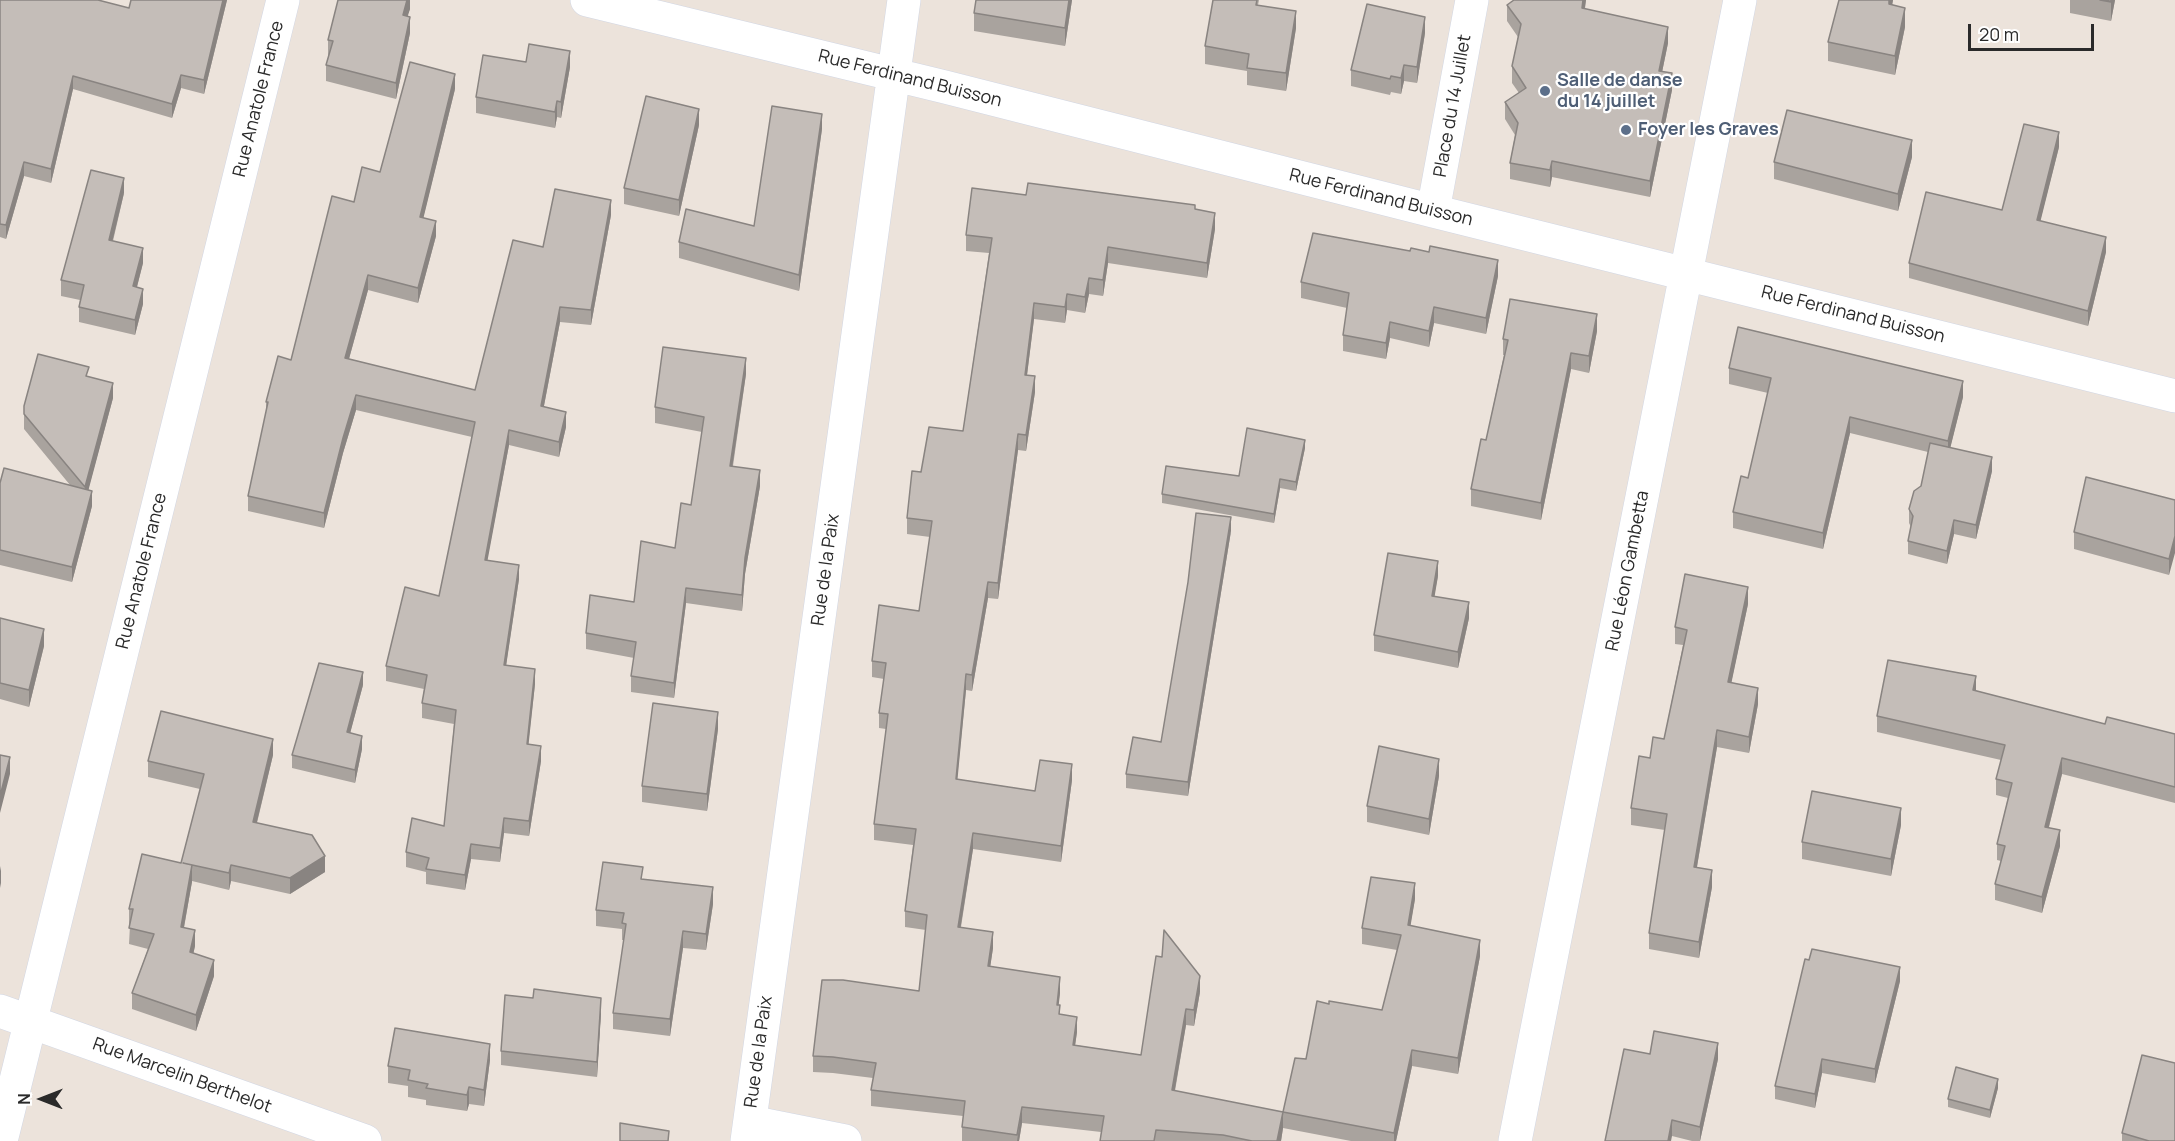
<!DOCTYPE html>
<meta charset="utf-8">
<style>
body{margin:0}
#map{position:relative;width:2175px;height:1141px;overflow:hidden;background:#ece3db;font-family:Manrope,sans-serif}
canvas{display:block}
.north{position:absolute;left:12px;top:1069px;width:60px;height:60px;-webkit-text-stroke:4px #fff;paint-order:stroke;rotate:270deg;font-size:16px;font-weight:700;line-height:24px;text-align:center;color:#2a2a2a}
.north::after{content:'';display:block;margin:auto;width:21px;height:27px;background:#2a2a2a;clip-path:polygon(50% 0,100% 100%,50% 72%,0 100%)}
.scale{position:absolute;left:1968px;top:24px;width:126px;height:27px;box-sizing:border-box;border:3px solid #2a2a2a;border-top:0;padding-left:8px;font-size:18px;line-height:21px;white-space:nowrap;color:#2a2a2a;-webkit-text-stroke:4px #fff;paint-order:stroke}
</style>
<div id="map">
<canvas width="2175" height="1141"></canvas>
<div class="north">N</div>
<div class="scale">20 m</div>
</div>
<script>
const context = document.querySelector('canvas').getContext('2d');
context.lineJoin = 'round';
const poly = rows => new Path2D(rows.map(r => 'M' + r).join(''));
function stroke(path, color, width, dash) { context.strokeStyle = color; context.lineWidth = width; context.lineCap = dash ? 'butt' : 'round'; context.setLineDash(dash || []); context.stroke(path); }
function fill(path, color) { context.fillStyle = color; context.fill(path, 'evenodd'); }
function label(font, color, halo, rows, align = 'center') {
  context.font = font + ' Manrope,sans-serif'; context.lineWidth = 4.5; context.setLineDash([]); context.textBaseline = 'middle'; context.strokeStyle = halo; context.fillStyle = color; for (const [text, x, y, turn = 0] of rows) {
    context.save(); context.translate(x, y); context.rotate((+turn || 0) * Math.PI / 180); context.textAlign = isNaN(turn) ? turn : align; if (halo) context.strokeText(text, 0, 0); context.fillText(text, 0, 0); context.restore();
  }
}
const minor = poly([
 [587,0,945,87,1433,211,2175,396],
 [1433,211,1472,0],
 [0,1011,365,1141],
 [750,1122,845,1141],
 [1,1141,283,0],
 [747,1141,904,0],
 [1515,1141,1740,0]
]);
stroke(minor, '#d1d6e3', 34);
stroke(minor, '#fff', 33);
fill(poly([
 [0,0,129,8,131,0,227,0,204,94,181,88,172,118,73,89,51,183,24,176,6,239,0,237],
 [410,0,410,9,407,16,410,33,396,99,326,81,326,65,329,56,328,56,328,40],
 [1072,0,1065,46,974,31,974,13],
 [1213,0,1259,0,1258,5,1296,28,1286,91,1247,85,1247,71,1205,64,1205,46],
 [1586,0,1585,9,1668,43,1662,72,1672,90,1650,197,1552,177,1550,187,1510,179,1510,163,1515,135,1505,119,1505,102,1519,93,1512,83,1512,66,1518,37,1507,21,1507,5],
 [1839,0,1893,0,1892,5,1905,27,1895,75,1828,61,1828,42],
 [2070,0,2115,0,2111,21,2070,13],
 [1425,33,1417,83,1404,81,1401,94,1391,92,1390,95,1351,86,1351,70],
 [526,62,570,67,561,118,557,117,555,128,476,113,476,97],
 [455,89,423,218,436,236,418,303,368,290,349,359,475,390,543,247,611,215,591,325,560,322,544,406,566,427,559,457,509,445,487,560,519,579,506,665,535,684,528,745,541,761,529,836,504,833,500,862,471,859,465,890,426,884,426,872,406,867,406,852,444,826,454,724,422,718,422,703,424,689,386,681,386,666,439,596,472,437,356,410,343,453,324,528,248,511,248,496,266,414,266,402,291,360,354,202],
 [699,125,679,216,624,204,624,188],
 [822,129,799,291,679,258,679,242,754,226],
 [2059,147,2040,221,2106,252,2088,326,1909,278,1909,263,2002,210],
 [1912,157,1898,211,1774,179,1774,162],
 [124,193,113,241,143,263,137,287,143,304,135,335,79,322,79,307,80,300,61,296,61,280],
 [1026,195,1195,209,1215,229,1207,278,1108,263,1103,296,1089,294,1085,313,1067,310,1065,323,1034,319,1027,375,1035,392,1026,451,1018,450,998,599,988,598,972,691,966,690,957,779,1035,791,1072,780,1061,862,973,849,961,927,993,948,990,967,1060,993,1058,1005,1060,1014,1077,1032,1075,1045,1141,1055,1200,992,1194,1026,1186,1025,1175,1091,1283,1112,1306,1059,1382,1010,1397,950,1362,944,1362,928,1415,899,1410,926,1480,956,1458,1074,1412,1066,1396,1141,1351,1141,1283,1128,1281,1141,1100,1141,1101,1132,1022,1123,1019,1141,962,1141,962,1127,963,1116,871,1106,871,1090,873,1078,833,1073,813,1072,813,1056,919,991,926,930,905,927,905,911,913,845,874,840,874,824,886,729,879,728,879,713,884,679,872,677,872,661,919,611,930,537,907,534,907,518,921,472,963,431,989,253,966,251,966,235],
 [1498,276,1486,334,1434,323,1429,347,1390,338,1386,359,1343,351,1343,335,1347,308,1301,298,1301,282],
 [1597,331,1589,373,1571,369,1541,520,1471,506,1471,489,1486,440,1504,355,1503,355,1503,339],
 [1729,368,1963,397,1950,448,1992,471,1976,539,1954,534,1947,564,1908,554,1908,541,1911,527,1909,523,1909,509,1921,486,1928,452,1850,433,1823,549,1733,528,1733,512,1748,478,1768,393,1729,384],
 [746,374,733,466,760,486,745,574,742,611,686,603,674,698,631,692,631,676,634,658,586,649,586,633,634,602,675,548,691,505,702,432,655,423,655,407],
 [89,377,113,398,88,490,92,506,72,582,0,565,0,483,70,485,24,429,24,406],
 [1305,448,1296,491,1280,488,1274,523,1162,503,1162,494,1239,476],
 [2175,500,2169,575,2074,549,2074,532],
 [1231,531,1188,796,1126,788,1126,774,1161,742],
 [1438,576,1434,596,1469,618,1458,668,1374,651,1374,635],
 [1748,604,1731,683,1758,704,1749,753,1717,747,1697,867,1712,887,1699,958,1649,949,1649,933,1665,830,1631,825,1631,808,1650,758,1664,739,1683,645,1675,644,1675,627],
 [0,618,44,646,29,707,0,699],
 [363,685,350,733,362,749,355,783,292,768,292,755],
 [1976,691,2105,724,2175,734,2175,803,2062,774,2049,827,2060,846,2042,913,1995,900,1995,884,2001,861,1997,860,1997,844,2008,798,1996,795,1996,779,2001,760,1877,732,1877,716],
 [718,729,707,811,642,802,642,786],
 [273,755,257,823,325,872,290,894,231,881,229,890,192,881,184,928,195,946,193,954,214,976,196,1031,132,1009,132,993,148,949,129,944,130,925,129,925,129,909,181,863,200,789,148,777,148,761],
 [1439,776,1429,835,1367,822,1367,806],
 [1901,825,1891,876,1802,859,1802,842],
 [643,879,713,904,706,950,683,948,670,1036,613,1029,613,1013,624,940,622,940,622,929,596,926,596,910],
 [1809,960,1900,981,1875,1083,1822,1073,1815,1108,1775,1099,1775,1086],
 [533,998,601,1013,597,1077,501,1065,501,1051],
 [1650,1054,1718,1059,1700,1141,1692,1141,1672,1136],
 [490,1060,484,1106,469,1104,467,1111,426,1105,426,1100,408,1097,408,1086,388,1083,388,1066],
 [1998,1088,1990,1118,1948,1107,1948,1099],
 [2122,1133,2175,1141,2122,1141]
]), '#a9a39e');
fill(poly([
 [223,0,227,0,204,94,204,80],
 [407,0,410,0,410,9,403,31,403,15],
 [1069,0,1072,0,1065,46,1065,28],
 [1583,0,1586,0,1582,25,1582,8],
 [1889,0,1893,0,1889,23],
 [2111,0,2115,0,2111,21],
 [1905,8,1905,27,1895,75,1895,56],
 [1296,11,1296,28,1286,91,1286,73],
 [410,17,410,33,396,99,396,83],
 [1425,17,1425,33,1417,83,1417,67],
 [1668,27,1668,43,1659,87,1659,71],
 [570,51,570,67,561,118,561,102],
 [1404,65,1404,81,1401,94,1401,78],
 [1672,73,1672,90,1650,197,1650,181],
 [455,74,455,89,420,232,420,217],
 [181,75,181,88,172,118,172,104],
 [73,76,73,89,51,183,51,169],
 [557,101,557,117,555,128,555,112],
 [699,109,699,125,679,216,679,200],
 [822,114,822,129,799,291,799,275],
 [2059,132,2059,147,2037,235,2037,220],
 [1912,140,1912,157,1898,211,1898,194],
 [1552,161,1552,177,1550,187,1550,170],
 [24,162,24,176,6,239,6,225],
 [124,178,124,193,109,255,109,240],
 [611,200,611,215,591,325,591,310],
 [1215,213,1215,229,1207,278,1207,263],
 [436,221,436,236,418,303,418,288],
 [2106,237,2106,252,2088,326,2088,311],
 [1108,247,1108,263,1103,296,1103,280],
 [143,248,143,263,133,302,133,286],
 [1498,260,1498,276,1486,334,1486,318],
 [368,275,368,290,345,373,345,358],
 [1089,278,1089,294,1085,313,1085,297],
 [143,289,143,304,135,335,135,320],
 [1067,294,1067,310,1065,323,1065,307],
 [1034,303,1034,319,1025,391,1025,375],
 [560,307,560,322,541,421,541,406],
 [1434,307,1434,323,1429,347,1429,331],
 [1597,314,1597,331,1589,373,1589,356],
 [1390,322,1390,338,1386,359,1386,343],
 [1571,353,1571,369,1541,520,1541,503],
 [746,358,746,374,730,482,730,466],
 [1035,376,1035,392,1026,451,1026,435],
 [1963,381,1963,397,1948,457,1948,441],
 [113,383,113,398,85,503,85,487],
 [356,395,356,410,343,453,324,528,324,513,343,438],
 [566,412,566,427,559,457,559,442],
 [1850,417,1850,433,1823,549,1823,533],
 [509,430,509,445,485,574,485,560],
 [1018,434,1018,450,998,599,998,583],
 [1305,440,1305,448,1296,491,1296,482],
 [1992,457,1992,471,1976,539,1976,525],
 [760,470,760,486,745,574,742,611,742,595,745,558],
 [1280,479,1280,488,1274,523,1274,514],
 [92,491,92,506,72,582,72,567],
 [1231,517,1231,531,1188,796,1188,782],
 [1954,520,1954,534,1947,564,1947,551],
 [2175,536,2175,553,2169,575,2169,559],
 [1438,561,1438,576,1432,612,1432,596],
 [519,565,519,579,504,680,504,665],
 [988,582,988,598,972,691,972,675],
 [1748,587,1748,604,1728,699,1728,682],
 [686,588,686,603,674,698,674,683],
 [1469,602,1469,618,1458,668,1458,652],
 [44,629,44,646,29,707,29,690],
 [535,669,535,684,527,759,527,744],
 [363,672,363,685,347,745,347,732],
 [966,674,966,690,956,795,956,779],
 [1976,676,1976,692,1973,690],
 [1758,688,1758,704,1749,753,1749,737],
 [718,712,718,729,707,811,707,794],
 [1717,730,1717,747,1694,884,1694,867],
 [362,736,362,749,355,783,355,770],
 [273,739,273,755,253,838,253,822],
 [541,746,541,761,529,836,529,821],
 [10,757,10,774,0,813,0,796],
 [2062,758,2062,774,2045,842,2045,827],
 [1439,759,1439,776,1429,835,1429,819],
 [1072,764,1072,780,1061,862,1061,846],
 [1901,808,1901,825,1891,876,1891,859],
 [504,818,504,833,500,862,500,848],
 [2060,830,2060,846,2042,913,2042,897],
 [973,833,973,849,958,943,958,927],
 [471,844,471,859,465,890,465,875],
 [325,856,325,872,290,894,290,878],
 [192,865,192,882,181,943,181,927],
 [231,865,231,881,229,890,229,873],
 [1,866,1,883,0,888,0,871],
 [1712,870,1712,887,1699,958,1699,942],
 [1415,883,1415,899,1408,941,1408,925],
 [713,887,713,904,706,950,706,934],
 [195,930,195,946,190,969,190,952],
 [683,931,683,948,670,1036,670,1019],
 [993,932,993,948,988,982,988,966],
 [1480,940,1480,956,1458,1074,1458,1058],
 [214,960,214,976,196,1031,196,1015],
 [1900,967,1900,981,1875,1083,1875,1069],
 [1200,976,1200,992,1194,1026,1194,1010],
 [1060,977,1060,993,1057,1021,1057,1005],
 [601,998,601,1013,597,1077,597,1062],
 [1186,1009,1186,1025,1172,1106,1172,1090],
 [1077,1017,1077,1032,1073,1060,1073,1045],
 [1718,1043,1718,1059,1700,1141,1700,1127],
 [490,1044,490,1060,484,1106,484,1090],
 [1412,1050,1412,1066,1396,1141,1394,1141,1394,1133],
 [1822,1059,1822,1073,1815,1108,1815,1094],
 [1998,1079,1998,1088,1990,1118,1990,1110],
 [469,1087,469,1104,467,1111,467,1095],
 [1022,1107,1022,1123,1019,1141,1017,1141],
 [1283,1112,1283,1128,1281,1141,1277,1141],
 [1672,1120,1672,1136,1671,1141,1668,1141]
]), '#898481');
const building = poly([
 [0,0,98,0,129,8,131,0,223,0,204,80,181,75,172,104,73,76,51,169,24,162,6,225,0,224,0,0],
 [338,0,407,0,403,15,410,17,396,83,326,65,333,41,328,40,338,0],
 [976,0,1069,0,1065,28,974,13,976,0],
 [1213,0,1257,0,1256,5,1296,11,1286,73,1247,68,1249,54,1205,46,1213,0],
 [1514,0,1583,0,1582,8,1668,27,1659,71,1672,73,1650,181,1552,161,1550,170,1510,163,1518,123,1505,102,1526,88,1512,66,1521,24,1507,5,1514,0],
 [1839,0,1889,0,1889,4,1905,8,1895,56,1828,42,1839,0],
 [2100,0,2111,0,2111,2,2100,0],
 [1367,4,1425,17,1417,67,1404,65,1401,78,1391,76,1390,79,1351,70,1367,4],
 [529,44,570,51,561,102,557,101,555,112,476,97,483,55,526,62,529,44],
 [410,62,455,74,420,217,436,221,418,288,368,275,345,358,475,390,513,240,543,247,555,189,611,200,591,310,560,307,541,406,566,412,559,442,509,430,485,560,519,565,504,665,535,669,527,744,541,746,529,821,504,818,500,848,471,844,465,875,426,869,429,858,406,852,412,818,444,826,456,710,422,703,427,675,386,666,405,587,439,596,475,422,356,395,343,438,324,513,248,496,268,402,266,402,278,356,291,360,332,196,354,202,362,167,380,172,410,62],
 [646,96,699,109,679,200,624,188,646,96],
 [772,106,822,114,799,275,679,242,686,209,754,226,772,106],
 [1787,110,1912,140,1898,194,1774,162,1787,110],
 [2024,124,2059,132,2037,220,2106,237,2088,311,1909,263,1926,192,2002,210,2024,124],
 [91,170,124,178,109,240,143,248,133,286,143,289,135,320,79,307,84,285,61,280,91,170],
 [1028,183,1195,205,1195,209,1215,213,1207,263,1108,247,1103,280,1089,278,1085,297,1067,294,1065,307,1034,303,1025,375,1035,376,1026,435,1018,434,998,583,988,582,972,675,966,674,956,779,1035,791,1040,760,1072,764,1061,846,973,833,958,927,993,932,988,966,1060,977,1057,1005,1060,1005,1059,1014,1077,1017,1073,1045,1141,1055,1156,956,1162,957,1164,930,1200,976,1194,1010,1186,1009,1172,1090,1283,1112,1295,1058,1306,1059,1317,1001,1329,1004,1329,1001,1382,1010,1401,935,1362,928,1371,877,1415,883,1408,925,1480,940,1458,1058,1412,1050,1394,1133,1283,1112,1277,1141,1252,1141,1223,1135,1156,1130,1154,1141,1100,1141,1104,1116,1022,1107,1017,1135,962,1127,965,1101,871,1090,876,1063,833,1057,813,1056,822,980,843,980,919,991,927,915,905,911,916,829,874,824,888,714,879,713,886,663,872,661,879,605,919,611,932,521,907,518,912,471,921,472,929,427,963,431,992,238,966,235,972,188,1026,195,1028,183],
 [1313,233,1410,251,1411,248,1429,252,1430,246,1498,260,1486,318,1434,307,1429,331,1390,322,1386,343,1343,335,1349,293,1301,282,1313,233],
 [1510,299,1597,314,1589,356,1571,353,1541,503,1471,489,1481,439,1486,440,1508,340,1503,339,1510,299],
 [1738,327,1963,381,1948,441,1850,417,1823,533,1733,512,1741,476,1748,478,1771,378,1729,368,1738,327],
 [663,347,746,358,730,466,760,470,745,558,742,595,686,588,674,683,631,676,636,642,586,633,590,595,634,602,641,541,675,548,681,503,691,505,704,417,655,407,663,347],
 [38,354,89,367,86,376,113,383,85,487,24,414,24,406,38,354],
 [1247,428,1305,440,1296,482,1280,479,1274,514,1162,494,1166,466,1239,476,1247,428],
 [1930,443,1992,457,1976,525,1954,520,1947,551,1908,541,1913,516,1909,509,1914,491,1921,486,1930,443],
 [4,468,92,491,72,567,0,550,0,483,4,468],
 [2086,477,2175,500,2175,536,2169,559,2074,532,2086,477],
 [1196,513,1231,517,1188,782,1126,774,1133,737,1161,742,1188,582,1196,513],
 [1388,553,1438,561,1432,596,1469,602,1458,652,1374,635,1388,553],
 [1685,574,1748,587,1728,682,1758,688,1749,737,1717,730,1694,867,1712,870,1699,942,1649,933,1667,814,1631,808,1639,756,1650,758,1653,737,1664,739,1687,630,1675,627,1685,574],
 [0,618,44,629,29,690,0,683,0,618],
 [1888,660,1976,676,1973,690,2105,724,2107,717,2175,734,2175,787,2062,758,2045,827,2060,830,2042,897,1995,884,2005,846,1997,844,2012,783,1996,779,2005,745,1877,716,1888,660],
 [319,663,363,672,347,732,362,736,355,770,292,755,319,663],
 [653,703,718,712,707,794,642,786,653,703],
 [161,711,273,739,253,822,312,835,325,856,290,878,231,865,229,873,183,863,192,865,181,927,195,930,190,952,214,960,196,1015,132,993,154,934,129,928,133,909,129,909,142,854,181,863,204,774,148,761,161,711],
 [1379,746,1439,759,1429,819,1367,806,1379,746],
 [0,755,10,757,0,796,0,755],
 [1812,791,1901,808,1891,859,1802,842,1812,791],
 [603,862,643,867,641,879,713,887,706,934,683,931,670,1019,613,1013,626,924,622,923,624,913,596,910,603,862],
 [1812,949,1900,967,1875,1069,1822,1059,1815,1094,1775,1086,1805,959,1809,960,1812,949],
 [534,989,601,998,597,1062,501,1051,505,995,533,998,534,989],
 [395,1028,490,1044,484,1090,469,1087,467,1095,426,1088,428,1084,408,1080,410,1070,388,1066,395,1028],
 [1654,1031,1718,1043,1700,1127,1672,1120,1668,1141,1605,1141,1624,1049,1650,1054,1654,1031],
 [2142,1055,2175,1063,2175,1141,2149,1141,2122,1133,2142,1055],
 [1956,1067,1998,1079,1990,1110,1948,1099,1956,1067],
 [620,1123,669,1131,668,1141,620,1141,620,1123]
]);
fill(building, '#c4bdb8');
stroke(building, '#898481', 1.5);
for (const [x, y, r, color] of [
 [1545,91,6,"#5c6f8a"],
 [1626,130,6,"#5c6f8a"]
]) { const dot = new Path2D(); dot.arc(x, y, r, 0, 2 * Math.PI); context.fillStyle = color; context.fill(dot); stroke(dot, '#fff', 2); }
label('18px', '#2a2a2a', '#fff', [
 ["Rue Ferdinand Buisson",910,79,14],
 ["Rue Anatole France",259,99,-76],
 ["Place du 14 Juillet",1453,106,-80],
 ["Rue Ferdinand Buisson",1381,198,14],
 ["Rue Ferdinand Buisson",1853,315,14],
 ["Rue de la Paix",826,570,-82],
 ["Rue Anatole France",142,571,-76],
 ["Rue Léon Gambetta",1628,571,-79],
 ["Rue de la Paix",759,1052,-82],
 ["Rue Marcelin Berthelot",182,1076,20]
]);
label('bold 18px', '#4e5e75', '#fff', [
 ["Salle de danse",1557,81],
 ["du 14 juillet",1557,102],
 ["Foyer les Graves",1638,130]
], 'left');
</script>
